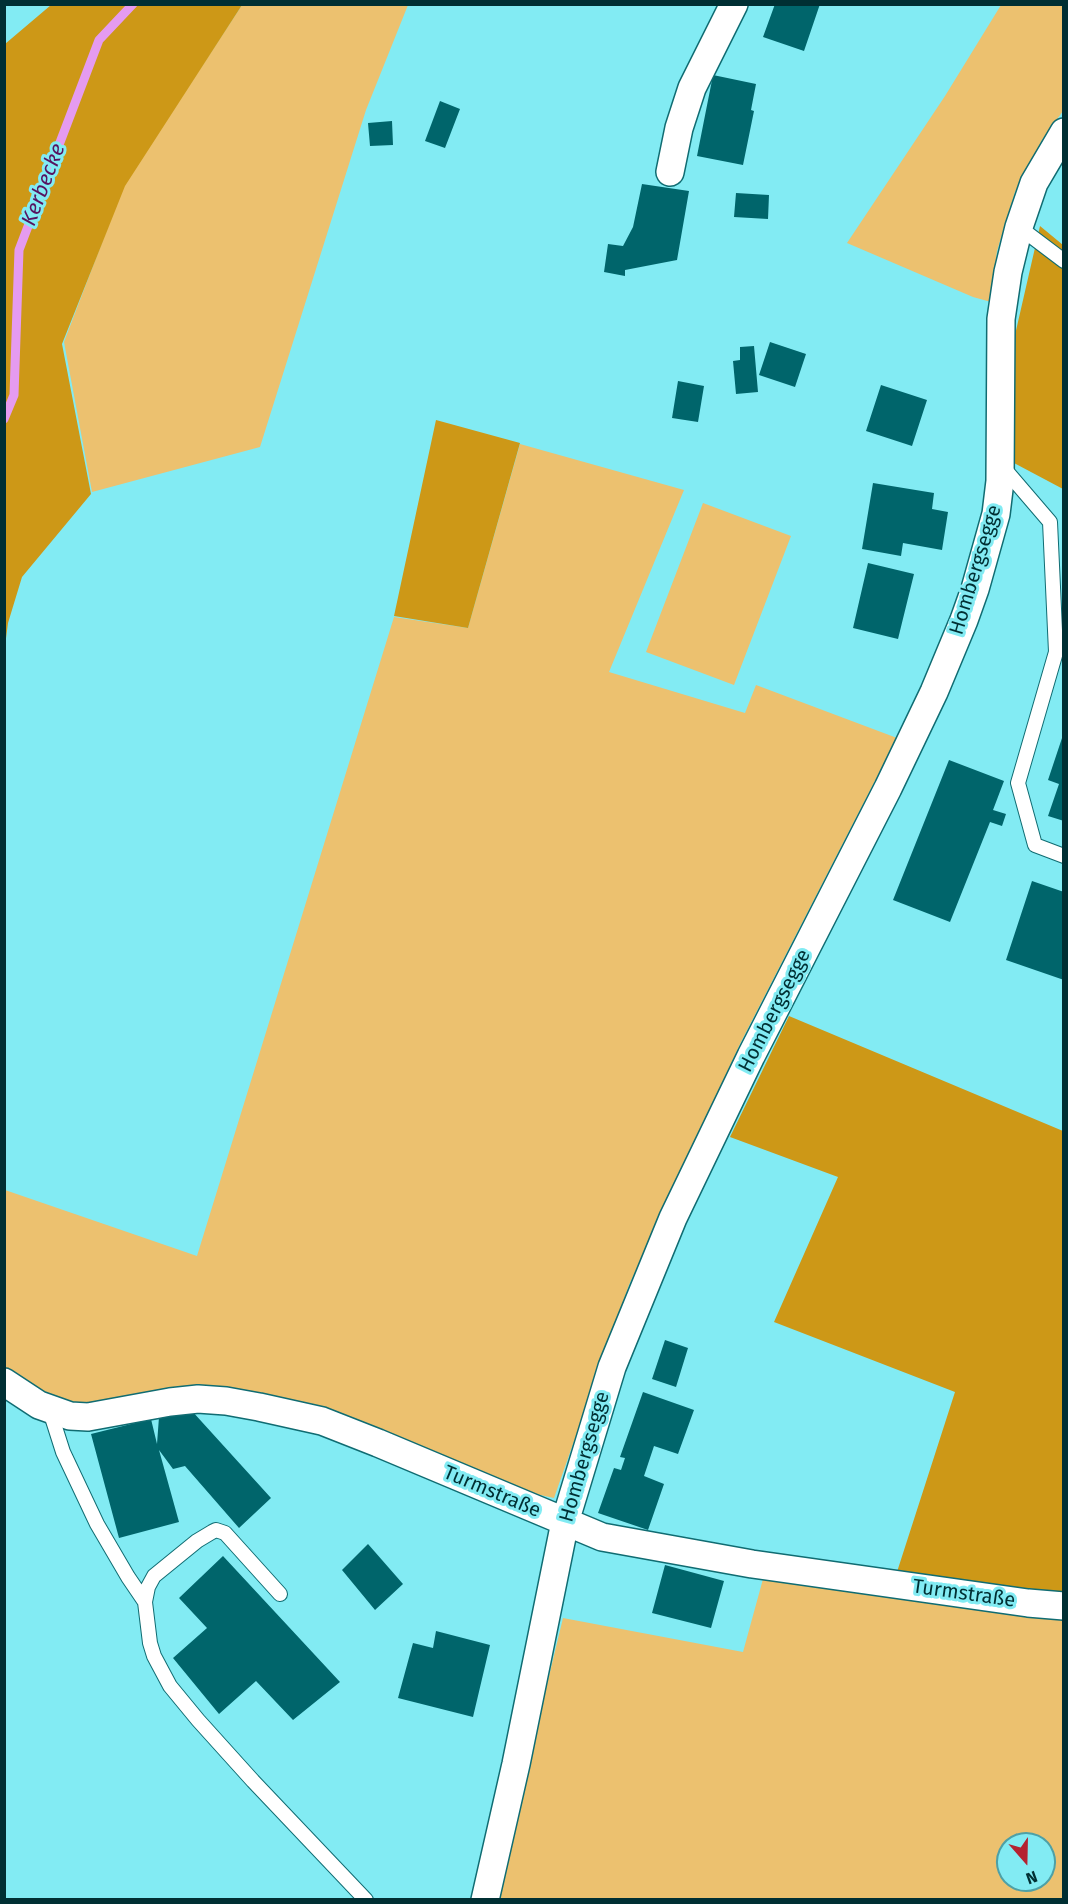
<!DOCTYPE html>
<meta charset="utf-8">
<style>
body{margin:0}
#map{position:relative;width:1068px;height:1904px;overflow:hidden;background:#82ebf3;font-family:"Fira Sans",sans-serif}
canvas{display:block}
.frame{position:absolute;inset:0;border:6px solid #002f33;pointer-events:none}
.north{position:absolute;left:996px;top:1832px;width:60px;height:60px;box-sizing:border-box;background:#82ebf3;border:2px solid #4ea0a6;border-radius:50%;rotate:160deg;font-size:16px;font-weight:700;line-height:24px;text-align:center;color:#002f33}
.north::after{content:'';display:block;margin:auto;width:21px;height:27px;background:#b42231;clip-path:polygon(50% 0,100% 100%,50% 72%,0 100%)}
</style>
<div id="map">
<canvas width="1068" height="1904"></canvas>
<div class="frame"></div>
<div class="north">N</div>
</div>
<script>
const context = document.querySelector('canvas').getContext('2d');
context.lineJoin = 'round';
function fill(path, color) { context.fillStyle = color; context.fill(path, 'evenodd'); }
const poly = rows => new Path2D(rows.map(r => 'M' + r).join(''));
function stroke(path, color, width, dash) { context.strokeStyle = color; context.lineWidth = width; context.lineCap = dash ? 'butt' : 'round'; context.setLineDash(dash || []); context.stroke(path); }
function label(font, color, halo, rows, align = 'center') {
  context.font = font + ' "Fira Sans",sans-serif'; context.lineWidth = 6; context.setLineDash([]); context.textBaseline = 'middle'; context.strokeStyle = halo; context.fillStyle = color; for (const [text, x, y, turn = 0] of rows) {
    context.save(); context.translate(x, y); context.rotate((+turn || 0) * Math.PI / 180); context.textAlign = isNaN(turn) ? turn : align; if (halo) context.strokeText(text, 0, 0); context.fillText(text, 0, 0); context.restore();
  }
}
fill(poly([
 [242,5,408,5,366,110,260,447,92,492,64,342,124,185],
 [1001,5,1063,5,1063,111,1042,140,1015,192,997,251,991,302,973,297,847,243,945,96],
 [520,444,684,490,609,672,745,713,756,685,897,738,741,1042,629,1285,554,1498,517,1490,321,1411,105,1406,47,1400,5,1369,5,1190,197,1256,394,617,468,628],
 [703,503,791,536,734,685,646,652],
 [763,1579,1063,1614,1063,1899,495,1900,563,1618,743,1652],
 [1008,1844,1044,1844,1044,1880,1008,1880]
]), '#ecc16f');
fill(poly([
 [51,5,242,5,125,186,62,344,91,494,22,577,8,623,5,646,5,44],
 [1040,226,1063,245,1063,489,1014,463,1012,348],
 [436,420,520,443,468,628,394,616],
 [789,1016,1063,1131,1063,1595,896,1575,955,1392,774,1322,838,1177,730,1137]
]), '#cd9817');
stroke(poly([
 [4,419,14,395,19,250,99,40,133,4]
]), '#e59bf0', 9);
fill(poly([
 [775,4,820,4,804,51,763,37],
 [713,75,756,84,751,110,754,111,743,165,697,156],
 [440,101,460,109,445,148,425,141],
 [392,121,393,145,370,146,368,123],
 [642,184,689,191,677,260,625,270,625,276,604,272,608,244,623,246,633,227],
 [736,193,769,195,768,219,734,217],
 [770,342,806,354,795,387,759,375],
 [754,346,758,392,736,394,733,361,740,360,740,347],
 [678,381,704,386,698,422,672,418],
 [881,385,927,400,912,446,866,431],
 [873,483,934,493,932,509,948,512,942,550,903,543,901,556,862,549],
 [868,563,914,574,898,639,853,628],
 [1063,735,1064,735,1064,821,1048,816,1059,784,1048,780],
 [949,760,1004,781,993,810,1006,814,1002,826,990,822,950,922,893,900],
 [1032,881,1064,892,1064,980,1006,960],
 [665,1340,688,1348,676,1387,652,1379],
 [643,1392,694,1410,678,1454,654,1446,644,1476,664,1484,648,1530,598,1513,614,1468,621,1470,625,1458,620,1457],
 [192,1411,271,1498,239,1528,185,1466,173,1469,159,1450,179,1522,119,1538,91,1434,151,1419,157,1444,159,1417],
 [368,1544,403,1584,375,1610,342,1570],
 [223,1556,340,1682,293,1720,256,1681,219,1714,173,1658,207,1628,179,1598],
 [665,1565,724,1581,711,1628,652,1613],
 [436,1631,490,1645,473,1717,398,1698,413,1643,433,1648]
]), '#00656b');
const service = poly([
 [1019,227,1064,261],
 [1002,466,1050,522,1056,652,1018,783,1035,845,1064,856],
 [49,1408,63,1452,97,1524,128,1577,145,1602],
 [280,1594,225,1533,216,1530,212,1532,197,1541,154,1576,148,1587,145,1602,150,1643,154,1656,170,1686,198,1720,253,1781,366,1900]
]);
const minor = poly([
 [670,172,679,128,692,88,734,4],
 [4,1382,39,1405,70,1416,88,1417,170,1402,198,1399,226,1401,259,1407,322,1421,378,1443,602,1537,752,1564,1028,1603,1064,1606],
 [485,1900,516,1764,565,1522,612,1367,673,1218,751,1056,888,788,934,692,964,620,975,589,996,514,1000,481,1001,319,1008,272,1019,227,1034,183,1064,132]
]);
stroke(service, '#106c72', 16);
stroke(minor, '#106c72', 30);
stroke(service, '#fff', 14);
stroke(minor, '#fff', 27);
label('20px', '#002f33', '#82ebf3', [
 ["Hombergsegge",976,570,-73],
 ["Hombergsegge",775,1011,-63],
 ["Hombergsegge",585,1457,-74],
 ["Turmstraße",492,1492,23],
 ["Turmstraße",964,1594,8]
]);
label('italic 21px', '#571360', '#82ebf3', [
 ["Kerbecke",44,185,-69]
]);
</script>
